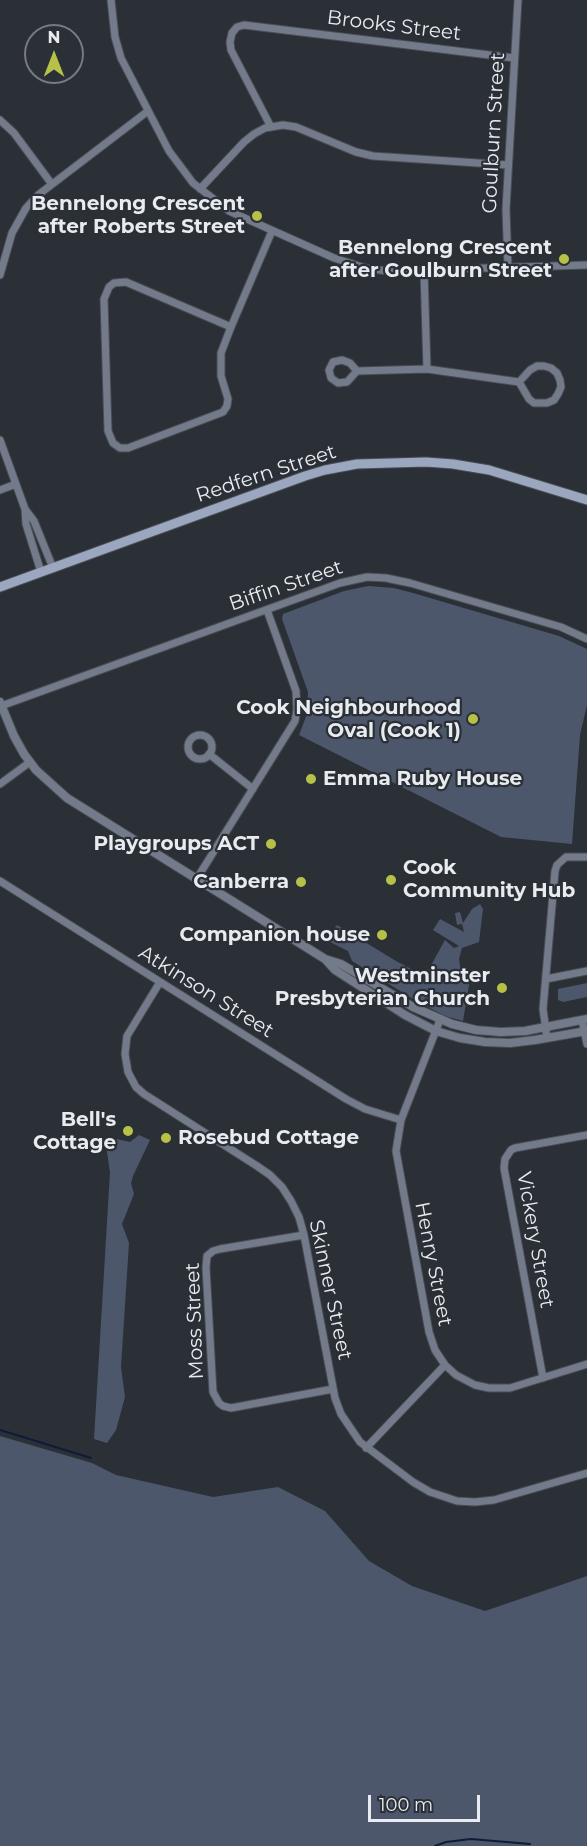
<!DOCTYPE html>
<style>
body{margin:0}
#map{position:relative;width:587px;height:1846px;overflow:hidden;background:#2b2f36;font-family:Montserrat,sans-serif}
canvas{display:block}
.north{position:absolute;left:24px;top:24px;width:60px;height:60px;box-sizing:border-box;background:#2b2f36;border:2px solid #777a80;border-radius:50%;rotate:0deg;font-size:16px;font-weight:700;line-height:24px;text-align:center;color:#e8ebf0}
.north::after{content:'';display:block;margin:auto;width:21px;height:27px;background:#b7c147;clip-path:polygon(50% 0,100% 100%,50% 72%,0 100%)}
.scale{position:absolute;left:368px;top:1795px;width:112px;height:27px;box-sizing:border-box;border:3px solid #e8ebf0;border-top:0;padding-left:8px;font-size:18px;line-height:21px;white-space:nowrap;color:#e8ebf0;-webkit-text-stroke:4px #2b2f36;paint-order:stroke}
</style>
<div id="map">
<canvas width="587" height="1846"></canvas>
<div class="north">N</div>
<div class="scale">100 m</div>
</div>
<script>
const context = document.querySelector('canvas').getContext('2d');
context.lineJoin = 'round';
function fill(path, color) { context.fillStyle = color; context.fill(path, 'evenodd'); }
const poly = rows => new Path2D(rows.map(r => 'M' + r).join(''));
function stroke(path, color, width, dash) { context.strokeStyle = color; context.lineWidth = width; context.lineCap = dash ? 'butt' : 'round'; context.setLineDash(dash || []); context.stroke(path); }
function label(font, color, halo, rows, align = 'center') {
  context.font = font + ' Montserrat,sans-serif'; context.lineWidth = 4.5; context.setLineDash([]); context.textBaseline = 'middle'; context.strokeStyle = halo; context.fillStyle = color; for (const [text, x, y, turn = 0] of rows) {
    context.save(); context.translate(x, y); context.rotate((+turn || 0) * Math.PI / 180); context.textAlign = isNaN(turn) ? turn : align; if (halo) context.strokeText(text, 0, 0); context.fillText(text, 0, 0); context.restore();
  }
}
fill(poly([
 [368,586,394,588,413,593,559,636,587,649,587,705,580,735,572,844,501,837,299,735,307,714,308,692,282,619,283,614,344,591],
 [480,904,483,909,479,942,462,948,459,959,462,978,470,979,463,1021,445,1016,413,999,352,961,348,951,326,940,337,925,396,961,425,976,445,940,454,948,459,946,433,930,440,919,464,932,462,924,457,925,455,913,460,912,463,923,472,909],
 [587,983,587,997,563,1002,558,1000,558,989],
 [139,1135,150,1140,133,1176,131,1183,134,1194,122,1224,129,1243,121,1367,125,1397,116,1430,107,1443,94,1439,110,1172,106,1146,112,1138,130,1142],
 [0,1436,92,1463,116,1475,213,1497,278,1487,325,1511,369,1561,412,1586,485,1611,587,1576,587,1846,0,1846]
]), '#4c576c');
stroke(poly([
 [0,1430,91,1458],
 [435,1846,446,1842,471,1839,530,1844]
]), '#0f1c38', 2);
const minor = poly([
 [111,0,115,37,121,58,169,151,193,183,229,211,334,258,365,268,387,271,587,265],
 [0,120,14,133,51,183],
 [271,127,231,50,230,42,232,33,237,27,244,25,514,58],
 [200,189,244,142,254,134,265,128,283,125,296,127,356,152,373,156,508,165],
 [508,268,506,209,518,0],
 [424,271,427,369],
 [0,275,12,233,26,208,38,195,148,111],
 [231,327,221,353,221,376,228,399,227,406,223,412,128,448,120,448,113,443,108,431,104,299,109,287,114,283,126,282,231,327,272,231],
 [537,366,544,366,551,368,557,373,560,380,561,387,558,394,554,400,547,403,534,403,529,399,519,382,530,370,537,366],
 [357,371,350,363,342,360,333,362,329,370,331,378,338,383,347,382,357,371,427,369,519,382],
 [0,440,25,509,34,521,53,568],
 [0,490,16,484],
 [25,509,26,524,41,572],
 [1,706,340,583,367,577,386,578,410,583,561,627,587,639],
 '188 747a12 12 0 1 1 24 0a12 12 0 1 1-24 0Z',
 [209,754,253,789],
 [0,784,30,762],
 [196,880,295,721,297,709,296,691,267,610],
 [0,881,346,1099,365,1109,401,1120],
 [546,979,587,971],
 [160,982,127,1036,125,1054,128,1072,136,1087,144,1094,257,1166,270,1175,282,1187,291,1201,299,1217,304,1235,335,1398,341,1414,360,1442,413,1482,430,1492,457,1501,475,1502,494,1500,587,1473],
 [440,1020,401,1120,396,1151,429,1332,435,1350,445,1365,456,1375,475,1385,489,1388,510,1388,587,1364],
 [582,1020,587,1044],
 [547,1038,543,1009,555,871,557,865,566,857,587,857],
 [304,1235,220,1249,213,1251,207,1256,206,1268,213,1392,219,1403,223,1406,231,1408,333,1389],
 [543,1378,504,1168,505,1159,511,1150,515,1148,587,1135],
 [366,1448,445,1365]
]);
const tertiary = poly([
 [0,702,14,736,24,754,36,770,67,798,325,959,335,970,405,1015,436,1031,460,1038,485,1042,510,1043,535,1040,587,1031],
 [325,959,341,964,413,1007,452,1024,476,1030,501,1032,525,1031,587,1019]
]);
const secondary = poly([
 [0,587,305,476,325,470,357,464,426,462,453,464,489,470,587,500]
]);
stroke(minor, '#494d54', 9);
stroke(tertiary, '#494d54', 10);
stroke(secondary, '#494d54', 11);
stroke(minor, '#737b8b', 7);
stroke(tertiary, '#737b8b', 8);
stroke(secondary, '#9aa7bf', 9);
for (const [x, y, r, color] of [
 [257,216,6,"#b7c147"],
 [564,259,6,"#b7c147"],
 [473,719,6,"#b7c147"],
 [311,779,6,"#b7c147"],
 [271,844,6,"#b7c147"],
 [391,880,6,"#b7c147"],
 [301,882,6,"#b7c147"],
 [382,935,6,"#b7c147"],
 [502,988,6,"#b7c147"],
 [128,1131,6,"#b7c147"],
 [166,1138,6,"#b7c147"]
]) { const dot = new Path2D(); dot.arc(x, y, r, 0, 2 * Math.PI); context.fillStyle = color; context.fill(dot); stroke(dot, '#2b2f36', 2); }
label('20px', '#e8ebf0', '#2b2f36', [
 ["Brooks Street",394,26,7],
 ["Goulburn Street",494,133,-87],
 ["Redfern Street",266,474,-18],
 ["Biffin Street",286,586,-19],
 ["Atkinson Street",206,992,32],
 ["Vickery Street",535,1240,80],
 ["Henry Street",433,1264,79],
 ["Skinner Street",330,1290,78],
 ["Moss Street",195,1321,-92]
]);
label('bold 20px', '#e8ebf0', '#2b2f36', [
 ["Bennelong Crescent",245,204],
 ["after Roberts Street",245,227],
 ["Bennelong Crescent",552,248],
 ["after Goulburn Street",552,271],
 ["Cook Neighbourhood",461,708],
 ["Oval (Cook 1)",461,731],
 ["Emma Ruby House",323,779,"left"],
 ["Playgroups ACT",259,844],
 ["Cook",403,868,"left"],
 ["Community Hub",403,891,"left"],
 ["Canberra",289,882],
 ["Companion house",370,935],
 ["Westminster",490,976],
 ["Presbyterian Church",490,999],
 ["Bell's",116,1120],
 ["Cottage",116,1143],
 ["Rosebud Cottage",178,1138,"left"]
], 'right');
</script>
